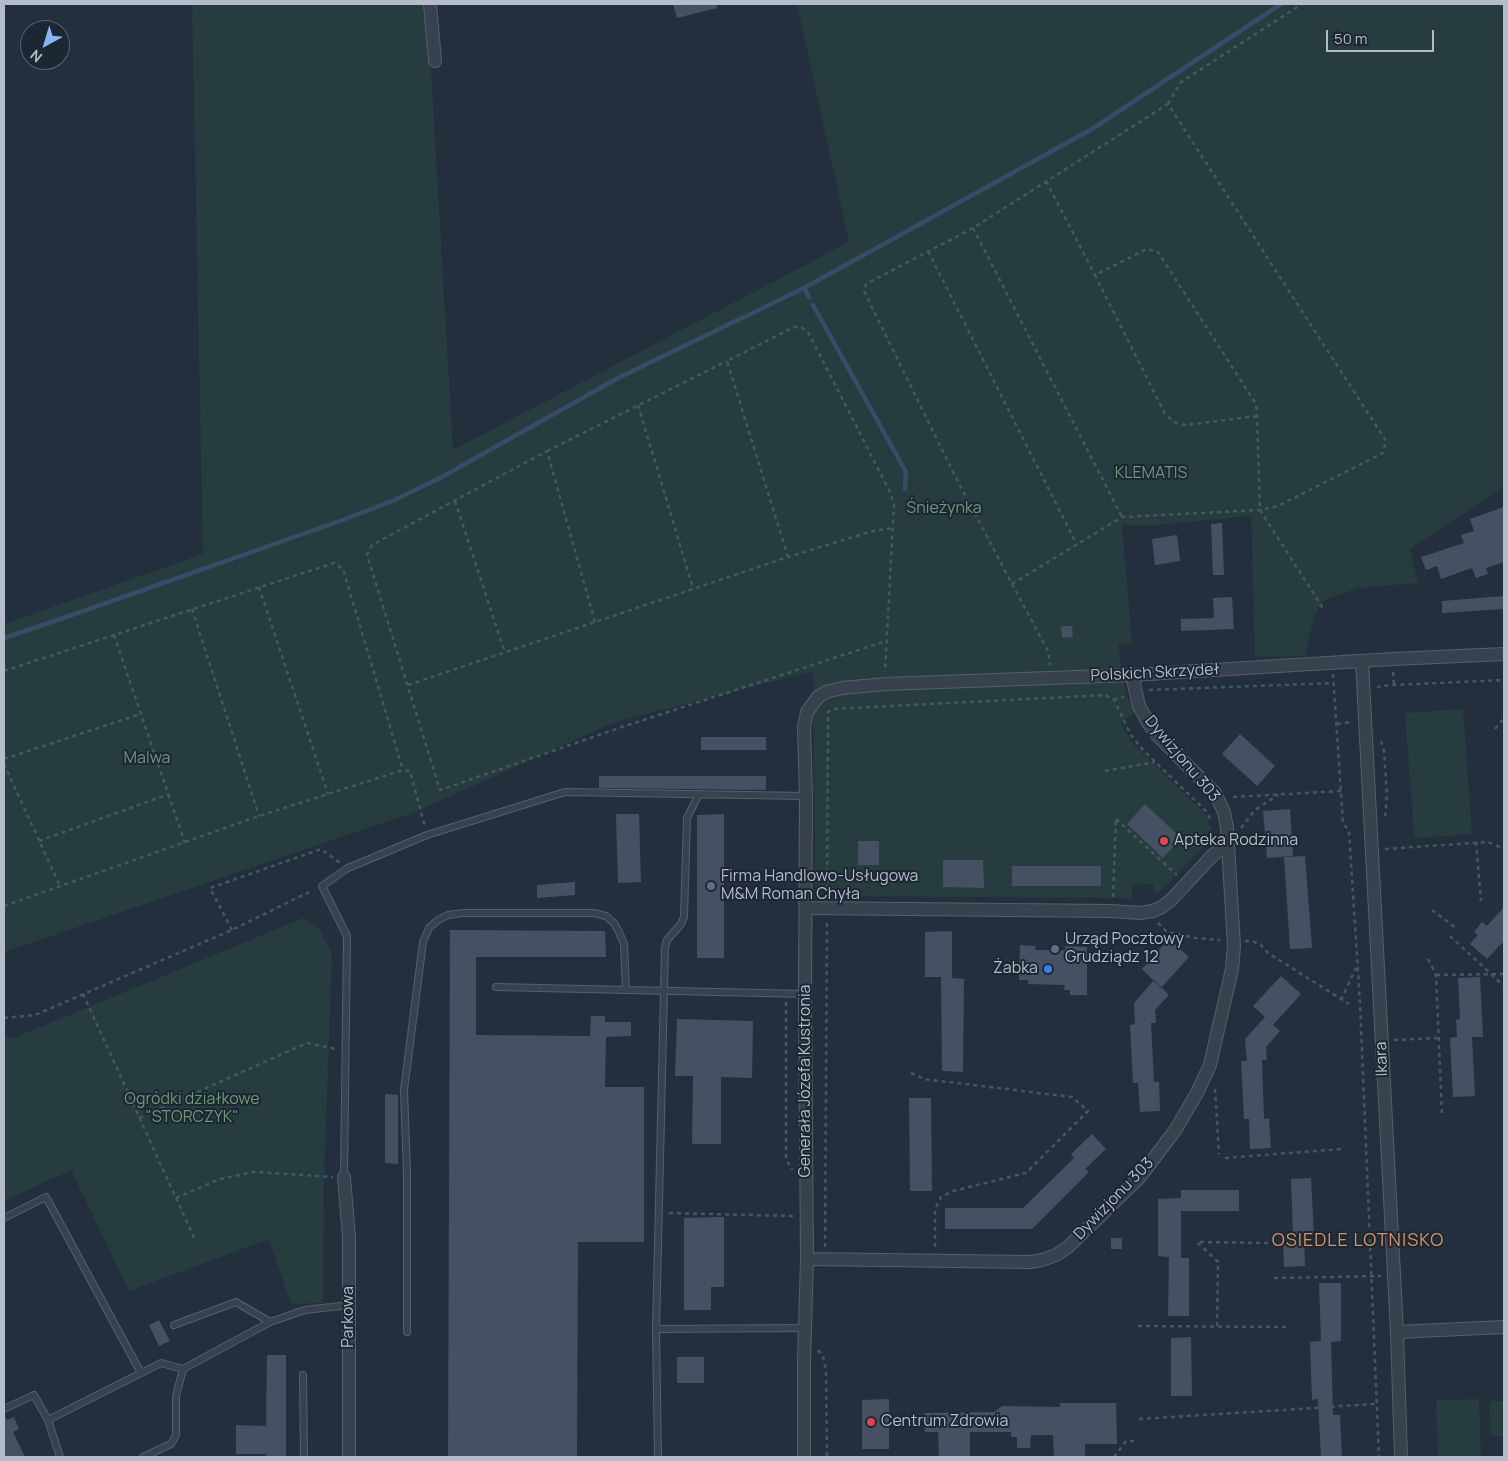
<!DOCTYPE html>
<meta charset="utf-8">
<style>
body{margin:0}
#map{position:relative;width:1508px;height:1461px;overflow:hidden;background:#242f3e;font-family:Manrope,sans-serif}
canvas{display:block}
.frame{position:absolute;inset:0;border:5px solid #b4bcc9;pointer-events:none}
.north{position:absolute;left:20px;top:20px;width:50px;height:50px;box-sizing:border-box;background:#1d2633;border:1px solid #59626f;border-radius:50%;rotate:219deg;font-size:14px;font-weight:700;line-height:20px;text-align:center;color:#b4bcc9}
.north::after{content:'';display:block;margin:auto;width:18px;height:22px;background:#8ab4f8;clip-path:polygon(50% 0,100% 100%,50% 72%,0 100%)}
.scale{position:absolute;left:1326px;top:30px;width:108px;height:22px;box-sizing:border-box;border:2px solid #b4bcc9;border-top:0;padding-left:6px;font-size:15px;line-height:18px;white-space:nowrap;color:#b4bcc9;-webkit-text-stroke:4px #1d2633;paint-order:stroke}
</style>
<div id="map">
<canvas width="1508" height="1461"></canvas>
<div class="frame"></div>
<div class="north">N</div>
<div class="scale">50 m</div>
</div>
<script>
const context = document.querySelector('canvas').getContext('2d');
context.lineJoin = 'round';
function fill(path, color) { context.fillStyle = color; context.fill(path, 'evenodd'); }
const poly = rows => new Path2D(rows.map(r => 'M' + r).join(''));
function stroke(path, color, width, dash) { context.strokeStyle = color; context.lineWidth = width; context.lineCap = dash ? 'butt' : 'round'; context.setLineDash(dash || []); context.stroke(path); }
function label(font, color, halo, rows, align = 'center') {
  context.font = font + ' Manrope,sans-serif'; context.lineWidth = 4; context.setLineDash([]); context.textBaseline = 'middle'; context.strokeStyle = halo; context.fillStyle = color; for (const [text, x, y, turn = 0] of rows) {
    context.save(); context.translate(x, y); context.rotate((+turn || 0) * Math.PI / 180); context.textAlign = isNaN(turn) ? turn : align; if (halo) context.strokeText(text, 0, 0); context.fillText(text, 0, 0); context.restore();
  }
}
fill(poly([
 [192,4,424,4,431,70,453,450,849,242,797,4,1504,4,1504,487,1410,549,1418,583,1358,588,1325,600,1314,616,1305,656,1255,657,1251,516,1157,525,1122,525,1132,644,1118,645,1125,692,1135,714,1120,722,1134,745,1206,815,1211,828,1210,837,1204,846,1161,891,1155,894,1153,884,1132,885,1132,898,833,896,815,887,813,671,612,723,415,812,4,952,4,624,203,554],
 [1463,709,1472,834,1414,838,1405,713],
 [303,918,319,929,332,953,324,1178,323,1303,291,1304,269,1239,129,1291,71,1170,4,1201,4,1035,14,1038],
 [1479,1399,1481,1457,1438,1457,1436,1400],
 [1490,1401,1504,1401,1504,1436,1491,1436]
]), '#263c3f');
stroke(poly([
 [804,288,809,297],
 [813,305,906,472,905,489],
 [4,638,72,615,340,521,390,502,440,478,618,378,804,288,1092,129,1281,4]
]), '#394c67', 4.5);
fill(poly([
 [673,4,717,4,717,8,677,18],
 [1504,507,1504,562,1486,568,1488,574,1476,578,1472,568,1441,579,1437,566,1426,570,1421,557,1464,543,1461,535,1474,531,1470,519],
 [1222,523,1224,575,1213,575,1211,524],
 [1177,535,1180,561,1155,565,1152,539],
 [1504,596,1504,609,1442,613,1442,601],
 [1232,597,1234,629,1181,631,1181,619,1214,618,1213,598],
 [1061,626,1072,626,1073,637,1062,638],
 [1240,734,1275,766,1257,786,1222,754],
 [701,737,766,737,766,750,701,750],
 [599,776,766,776,766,790,599,788],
 [1145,804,1181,838,1163,858,1127,824],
 [1290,809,1293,856,1267,858,1263,811],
 [616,814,639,814,641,882,618,883],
 [724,814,724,958,697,958,697,815],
 [858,841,879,841,879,865,858,865],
 [1305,856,1312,948,1290,949,1284,857],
 [943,860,983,860,984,888,943,887],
 [1012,866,1101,866,1101,886,1012,886],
 [575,882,575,895,537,898,537,885],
 [1504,907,1504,941,1487,959,1470,944,1478,935,1474,932,1482,922,1487,926],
 [450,930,605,931,606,957,476,957,476,1035,590,1036,591,1016,605,1016,605,1022,631,1022,631,1036,606,1037,605,1087,644,1087,644,1242,578,1242,577,1457,448,1457],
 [952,931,952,978,964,979,963,1072,942,1071,941,977,925,977,925,932],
 [1169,939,1189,957,1161,988,1142,969],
 [1020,945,1036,946,1035,950,1065,950,1065,946,1087,947,1087,995,1070,995,1070,990,1064,990,1065,985,1028,984,1028,980,1019,980],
 [1281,976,1301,994,1273,1025,1280,1031,1266,1047,1267,1060,1262,1060,1264,1119,1269,1118,1271,1148,1250,1149,1249,1119,1244,1119,1241,1061,1247,1061,1245,1039,1265,1017,1253,1006],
 [1480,977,1483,1037,1472,1037,1475,1096,1453,1097,1450,1038,1457,1037,1456,1020,1460,1019,1458,978],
 [1154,980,1169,995,1155,1010,1156,1023,1151,1023,1154,1082,1159,1082,1160,1111,1140,1112,1138,1083,1133,1083,1130,1025,1135,1024,1134,1003],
 [677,1019,753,1021,752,1078,721,1077,721,1144,692,1144,693,1076,675,1076],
 [385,1094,398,1095,398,1164,385,1163],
 [909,1098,931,1098,932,1191,910,1191],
 [1092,1134,1106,1149,1085,1169,1089,1172,1032,1229,945,1229,945,1208,1023,1208,1074,1158,1071,1154],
 [1311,1178,1314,1235,1293,1237,1291,1179],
 [1181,1190,1239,1190,1239,1211,1181,1211,1181,1258,1189,1258,1189,1316,1168,1316,1169,1257,1158,1256,1158,1199,1181,1198],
 [724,1217,724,1287,711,1287,711,1310,684,1310,684,1218],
 [1304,1237,1305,1266,1284,1267,1283,1238],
 [1111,1238,1122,1238,1122,1249,1111,1249],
 [1319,1283,1341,1283,1341,1341,1331,1342,1333,1415,1340,1415,1342,1457,1321,1457,1318,1399,1312,1400,1310,1342,1321,1341],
 [159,1320,170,1341,159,1346,149,1325],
 [1191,1337,1192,1396,1171,1396,1171,1338],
 [267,1355,286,1355,286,1457,266,1457,266,1454,236,1454,236,1425,266,1426],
 [677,1357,704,1357,704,1383,677,1383],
 [889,1399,889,1449,862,1449,862,1400],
 [1060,1403,1116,1403,1117,1444,1085,1444,1085,1457,1054,1457,1053,1435,1031,1435,1030,1448,1017,1448,1017,1437,1011,1437,1011,1432,970,1432,970,1457,939,1457,938,1432,925,1432,924,1413,994,1412,1002,1406,1060,1407],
 [4,1414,7,1420,14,1417,19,1429,13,1432,25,1457,4,1457]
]), '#455162');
const lane = poly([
 [496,987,805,994],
 [344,1177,347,936,322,886,348,868,427,835,565,792,806,796],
 [4,1218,46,1197,141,1373],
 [174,1325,236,1302,270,1322],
 [656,1329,805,1328],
 [407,1332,407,1174,404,1090,423,942,429,928,438,920,448,915,463,913,594,913,606,916,614,923,619,932,624,944,626,990],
 [303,1375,304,1457],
 [4,1409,34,1395,48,1420,161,1363,183,1369,270,1322,305,1310,349,1305],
 [48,1420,60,1457],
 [143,1457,171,1444,176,1435,176,1396,183,1369],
 [658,1457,656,1329,665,948,667,940,681,924,684,917,687,818,699,794]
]);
const street = poly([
 [430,4,435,61],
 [1362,661,1397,1332,1401,1457],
 [806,908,1111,911,1140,913,1153,911,1162,907,1171,900,1212,856,1228,843],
 [344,1177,349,1237,349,1457],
 [807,1259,1030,1262,1042,1260,1056,1255,1068,1247,1140,1177,1176,1129,1197,1093,1210,1065,1232,969,1234,946,1227,828,1224,812,1215,793,1157,735,1149,724,1139,706,1132,675],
 [1397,1332,1504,1327],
 [804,1457,804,1362,807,1259,805,994,806,796,804,727,807,712,818,697,826,692,842,688,886,684,1132,675,1393,659,1504,654]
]);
stroke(lane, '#565f6c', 8);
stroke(street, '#565f6c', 14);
stroke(poly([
 [1168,104,1181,82,1302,4],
 [1046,181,1095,275],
 [973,228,1122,517],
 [928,251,1077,545],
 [638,405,693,588],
 [1257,416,1185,425,1174,422,1165,414,1095,275,1147,249,1158,252,1256,404,1257,416,1260,510,1324,610],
 [547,451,727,361],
 [455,501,505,653],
 [788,557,727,361,794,327,801,327,808,332,889,490,894,504,885,672],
 [1012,584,1122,517,1260,510,1278,506,1383,453,1386,441,1168,104,973,228,866,284,864,291,953,472,1012,584,1048,651,1050,665],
 [259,587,328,794],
 [192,609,259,816],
 [595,622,547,451,372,545,367,555,440,790,622,727,886,641],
 [114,635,185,843],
 [4,671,334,563,343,569,403,770],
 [1393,672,1394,685],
 [1333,674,1343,823,1349,831,1360,1003,1379,1457],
 [408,685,788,557,873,531,894,528],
 [1377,688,1380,686,1394,685,1504,680],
 [1149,690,1334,683],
 [1114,700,1118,698,1124,697],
 [1337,724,1351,722],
 [1495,729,1504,718],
 [1381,741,1384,751,1387,795,1385,819],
 [4,759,141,714],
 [4,764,60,886],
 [1105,771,1155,762],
 [1233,797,1341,791],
 [1116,819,1177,875],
 [1241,828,1255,810,1278,795],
 [39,841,169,794],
 [1476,842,1481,901],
 [1385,849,1488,842,1504,849],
 [827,897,828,712,832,709,1105,695,1114,700,1131,735,1143,750,1205,810,1211,820],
 [1113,897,1116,819],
 [4,906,259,816,403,770,410,771,425,827],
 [1432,910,1456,928],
 [1158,923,1167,932,1196,938,1220,940],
 [232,930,210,888,321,849,340,863],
 [1450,936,1504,986],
 [1245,941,1252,941,1261,945,1268,953,1349,1004],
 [1428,959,1436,975,1442,1116],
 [1436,975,1504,974],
 [83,994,196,1242],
 [1341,1000,1356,968],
 [786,1002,786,1159,792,1170],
 [4,1018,35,1015,232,930,313,890],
 [1394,1040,1437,1038],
 [911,1073,924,1079,1072,1097,1088,1111,1026,1173,953,1191,941,1197,935,1209,935,1249],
 [1215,1089,1219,1154],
 [139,1118,307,1043,336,1049],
 [1225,1158,1341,1149],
 [176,1198,220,1179,254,1172,333,1177],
 [669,1213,793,1216],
 [825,1247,827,920],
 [1274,1278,1381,1276],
 [1138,1326,1289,1327],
 [1217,1326,1218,1262,1197,1242,1268,1243],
 [818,1350,823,1357,826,1370,827,1457],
 [1139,1419,1376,1404],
 [1114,1457,1126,1441,1138,1441]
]), '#44595c', 2.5, [4, 4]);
stroke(lane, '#38414e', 6);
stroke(street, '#38414e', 12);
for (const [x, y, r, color] of [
 [1164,841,5,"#e0444e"],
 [711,886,5,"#5c6f8a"],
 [1055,949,5,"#5c6f8a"],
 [1048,969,5,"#3f7fe0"],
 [871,1422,5,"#e0444e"]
]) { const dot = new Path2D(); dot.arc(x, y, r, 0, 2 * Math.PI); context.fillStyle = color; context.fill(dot); stroke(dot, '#1d2633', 2); }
label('16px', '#6b9a76', '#1d2633', [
 ["KLEMATIS",1151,474],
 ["Śnieżynka",944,509],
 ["Malwa",147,759],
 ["Ogródki działkowe",192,1100],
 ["\"STORCZYK\"",192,1118]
]);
label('16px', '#b4bcc9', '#1d2633', [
 ["Polskich Skrzydeł",1155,673,-3],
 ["Dywizjonu 303",1182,759,50],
 ["Ikara",1382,1059,-92],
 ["Generała Józefa Kustronia",806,1081,-90],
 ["Dywizjonu 303",1114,1199,-46],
 ["Parkowa",349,1317,-90]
]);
label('16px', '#b4bcc9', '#1d2633', [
 ["Apteka Rodzinna",1174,841],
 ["Firma Handlowo-Usługowa",721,877],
 ["M&M Roman Chyła",721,895],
 ["Urząd Pocztowy",1065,940],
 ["Grudziądz 12",1065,958],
 ["Żabka",1038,969,"right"],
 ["Centrum Zdrowia",881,1422]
], 'left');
context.letterSpacing = '1px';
label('18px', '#d59563', '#1d2633', [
 ["OSIEDLE LOTNISKO",1358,1241]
]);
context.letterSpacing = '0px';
</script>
